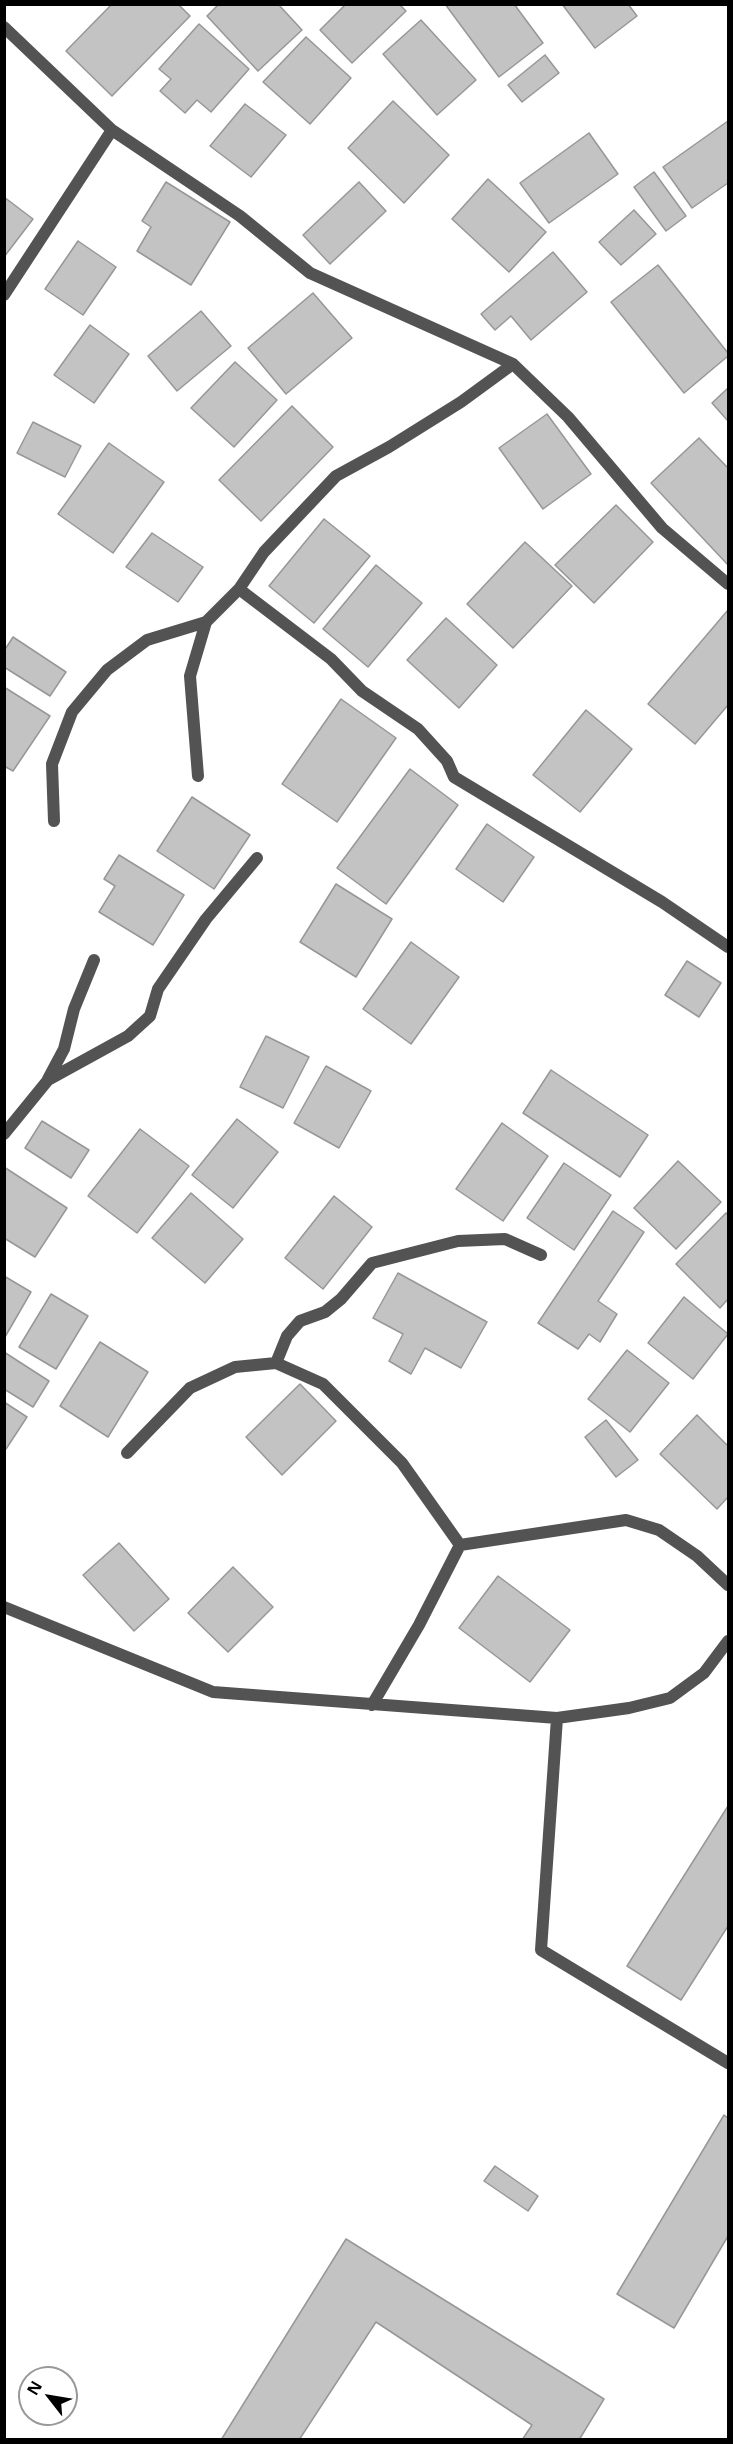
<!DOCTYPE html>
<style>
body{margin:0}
#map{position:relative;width:733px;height:2444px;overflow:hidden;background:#fff;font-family:"Noto Sans",sans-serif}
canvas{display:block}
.frame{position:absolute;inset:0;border:6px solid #000;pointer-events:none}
.north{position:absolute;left:18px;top:2366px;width:60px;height:60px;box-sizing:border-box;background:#fff;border:2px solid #999;border-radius:50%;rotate:301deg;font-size:16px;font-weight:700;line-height:24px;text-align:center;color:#000}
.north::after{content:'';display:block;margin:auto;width:21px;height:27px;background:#000;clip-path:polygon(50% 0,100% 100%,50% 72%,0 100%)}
</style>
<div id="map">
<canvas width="733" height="2444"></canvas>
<div class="frame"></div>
<div class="north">N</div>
</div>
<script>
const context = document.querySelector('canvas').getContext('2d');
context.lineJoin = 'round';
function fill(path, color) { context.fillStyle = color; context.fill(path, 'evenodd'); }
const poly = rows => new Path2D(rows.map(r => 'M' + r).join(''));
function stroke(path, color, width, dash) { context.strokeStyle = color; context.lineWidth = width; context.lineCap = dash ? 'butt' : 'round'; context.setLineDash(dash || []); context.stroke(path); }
const building = poly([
 [112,4,178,4,190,16,112,96,66,51,112,4],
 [219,4,278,4,302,30,258,71,207,16,219,4],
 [346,4,399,4,406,11,352,63,320,30,346,4],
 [445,4,514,4,543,43,499,77,445,4],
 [562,4,628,4,637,16,595,48,562,4],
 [421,20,476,80,437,115,383,54,421,20],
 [199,24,249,69,211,112,197,100,185,113,160,91,171,79,159,69,199,24],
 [306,37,351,78,310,124,263,82,306,37],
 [545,55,559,73,522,102,508,85,545,55],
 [393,101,449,155,404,203,348,148,393,101],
 [245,104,286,135,251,177,210,146,245,104],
 [728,121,728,183,692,208,663,167,728,121],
 [589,133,618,174,549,223,520,183,589,133],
 [654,172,686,216,666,231,634,187,654,172],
 [488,179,546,232,509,272,452,219,488,179],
 [166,182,230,222,191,285,137,251,151,227,142,221,166,182],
 [359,182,386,211,330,264,303,235,359,182],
 [4,197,33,219,4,257,4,197],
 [634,210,656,234,621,265,599,242,634,210],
 [78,241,116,267,83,315,45,289,78,241],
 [553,252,587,292,531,340,511,316,495,330,481,314,553,252],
 [658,265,728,353,728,356,684,393,611,302,658,265],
 [313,293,352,338,286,394,248,348,313,293],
 [201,311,231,346,177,391,148,356,201,311],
 [90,325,129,354,94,403,54,375,90,325],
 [235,362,277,400,234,447,191,408,235,362],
 [728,388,728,421,712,403,728,388],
 [292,406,333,447,261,521,219,480,292,406],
 [547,414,591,474,543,509,499,448,547,414],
 [33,422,81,446,65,477,17,453,33,422],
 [699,438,728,468,728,565,651,483,699,438],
 [109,443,164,482,113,553,58,514,109,443],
 [616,505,653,542,594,603,555,565,616,505],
 [324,519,370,556,314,623,269,586,324,519],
 [152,533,203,567,178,602,126,567,152,533],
 [525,542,572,586,513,648,467,604,525,542],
 [376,565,422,603,368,667,323,629,376,565],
 [728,610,728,705,695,744,648,704,728,610],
 [446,618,497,665,459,708,407,660,446,618],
 [13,637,66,672,50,696,4,667,4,651,13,637],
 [4,687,50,716,13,771,4,766,4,687],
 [341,699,396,738,337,822,282,784,341,699],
 [586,710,632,749,580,812,533,775,586,710],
 [410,769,458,805,386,904,337,868,410,769],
 [192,797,250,835,214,889,157,851,192,797],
 [487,824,534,857,503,902,456,869,487,824],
 [119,855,184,895,153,945,99,912,115,886,104,879,119,855],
 [336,884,392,919,356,977,300,942,336,884],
 [411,942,459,977,411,1044,363,1009,411,942],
 [687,961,721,983,699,1017,665,995,687,961],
 [266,1036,309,1057,283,1108,240,1087,266,1036],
 [326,1066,371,1091,339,1148,294,1123,326,1066],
 [551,1070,648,1135,620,1177,523,1113,551,1070],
 [237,1119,278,1152,233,1208,192,1175,237,1119],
 [42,1121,89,1150,71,1178,25,1148,42,1121],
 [502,1123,548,1156,503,1221,456,1189,502,1123],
 [140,1129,189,1166,137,1233,88,1196,140,1129],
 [678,1161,721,1202,676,1249,634,1208,678,1161],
 [564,1163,611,1195,574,1250,527,1218,564,1163],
 [4,1167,67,1208,35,1257,4,1238,4,1167],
 [191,1193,243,1239,205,1283,152,1238,191,1193],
 [334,1196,372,1227,323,1289,285,1258,334,1196],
 [613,1211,644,1232,598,1301,617,1314,600,1342,589,1334,578,1349,538,1323,613,1211],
 [726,1213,728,1215,728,1299,720,1308,676,1264,726,1213],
 [398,1273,487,1322,461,1368,425,1348,411,1374,389,1361,403,1334,373,1318,398,1273],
 [4,1276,31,1292,5,1337,4,1337,4,1276],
 [51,1294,88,1316,56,1369,19,1347,51,1294],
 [684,1297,728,1334,693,1379,648,1343,684,1297],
 [100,1342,148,1372,108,1437,60,1406,100,1342],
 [627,1350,669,1383,630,1432,588,1399,627,1350],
 [4,1352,49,1381,33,1407,4,1389,4,1352],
 [300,1384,336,1421,282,1475,246,1437,300,1384],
 [4,1402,27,1417,6,1449,4,1448,4,1402],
 [697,1415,728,1446,728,1497,717,1509,660,1454,697,1415],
 [606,1420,638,1460,616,1477,585,1437,606,1420],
 [119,1543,169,1599,134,1631,83,1575,119,1543],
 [233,1567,273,1607,228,1652,188,1613,233,1567],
 [498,1576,570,1630,530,1682,459,1628,498,1576],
 [728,1806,728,1926,681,2000,627,1966,728,1806],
 [724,2115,728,2118,728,2236,674,2328,617,2294,724,2115],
 [495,2166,538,2196,528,2211,484,2181,495,2166],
 [346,2239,604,2399,579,2440,522,2440,532,2425,376,2322,299,2440,221,2440,346,2239]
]);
fill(building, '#c3c3c3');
stroke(building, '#979797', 1.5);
stroke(poly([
 [4,27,112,130,240,216,310,273,513,364,568,417,662,528,728,584],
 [4,295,112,130],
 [513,364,461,402,389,447,336,476,264,552,239,589,331,659,362,691,418,729,447,761,454,777,662,902,728,947],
 [198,776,190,676,206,622,239,589],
 [54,821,52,764,72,712,107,670,147,640,206,622],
 [48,1079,64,1049,74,1009,94,960],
 [4,1134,48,1080,128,1036,150,1016,158,989,206,919,257,858],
 [276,1363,287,1336,300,1321,325,1312,341,1299,372,1263,458,1241,505,1239,541,1255],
 [127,1453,190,1388,235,1367,276,1363,323,1384,402,1463,460,1545,419,1625,372,1705],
 [460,1545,626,1520,659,1530,697,1556,728,1585],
 [4,1607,213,1692,557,1718,629,1708,670,1698,704,1673,728,1641],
 [557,1718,541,1950,728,2063]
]), '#535353', 12);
</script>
